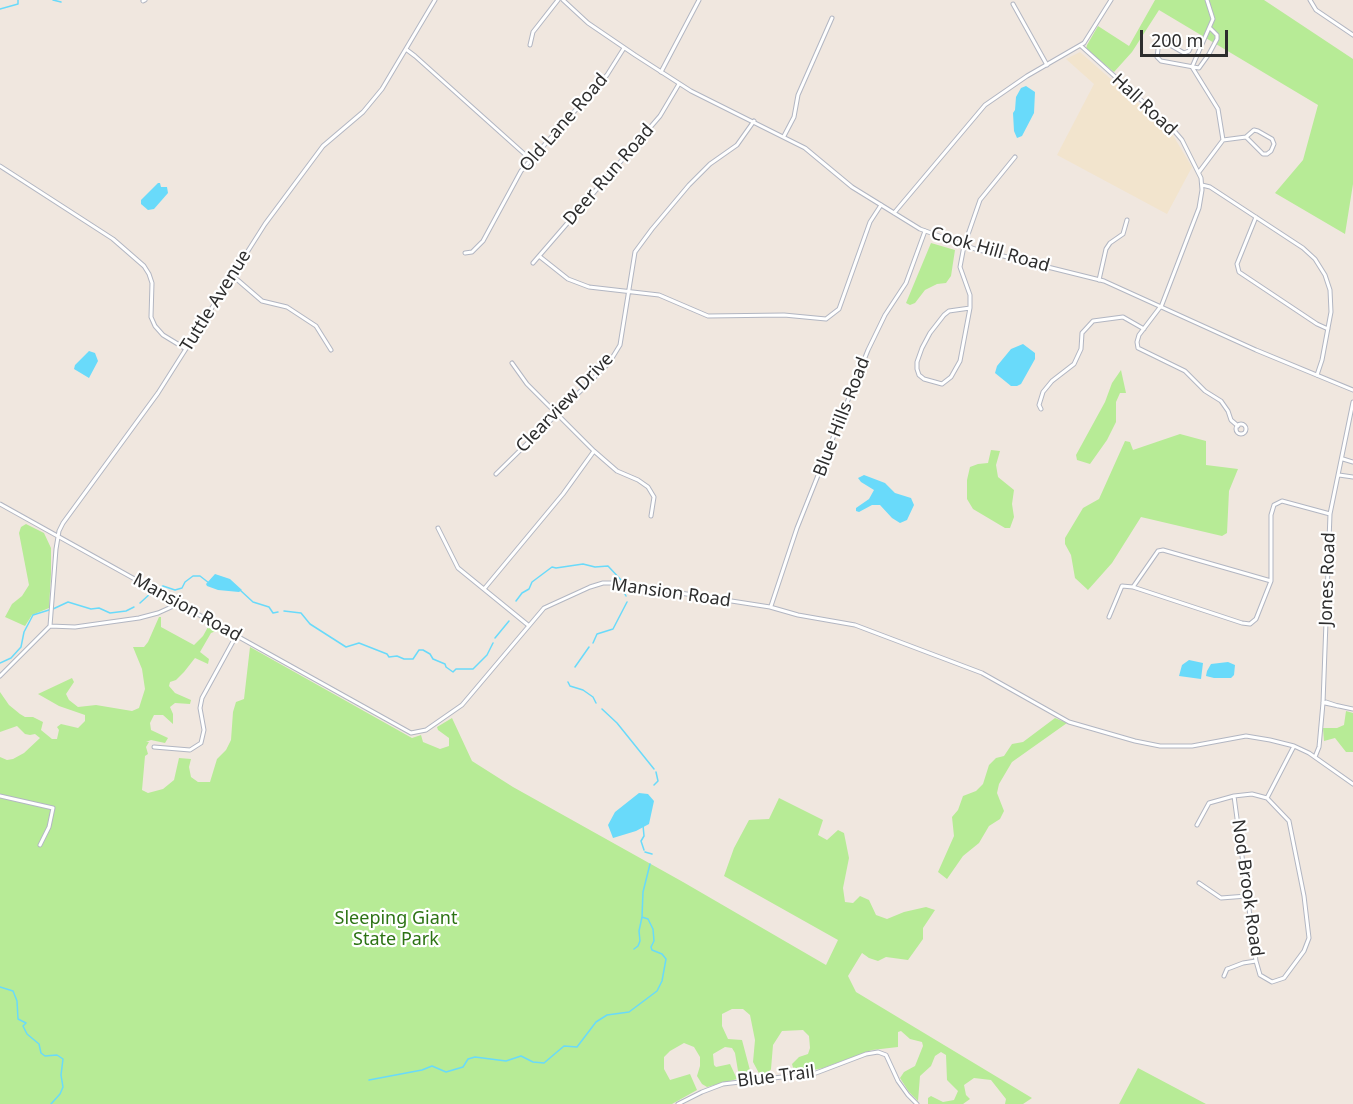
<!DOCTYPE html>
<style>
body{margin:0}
#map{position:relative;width:1353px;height:1104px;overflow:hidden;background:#f0e7df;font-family:"Noto Sans",sans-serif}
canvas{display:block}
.scale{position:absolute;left:1140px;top:30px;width:88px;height:27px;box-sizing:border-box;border:3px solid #2d2d2d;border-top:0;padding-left:8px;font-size:18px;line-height:21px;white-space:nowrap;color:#2d2d2d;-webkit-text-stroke:4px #fff;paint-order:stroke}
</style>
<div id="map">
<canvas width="1353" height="1104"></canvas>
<div class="scale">200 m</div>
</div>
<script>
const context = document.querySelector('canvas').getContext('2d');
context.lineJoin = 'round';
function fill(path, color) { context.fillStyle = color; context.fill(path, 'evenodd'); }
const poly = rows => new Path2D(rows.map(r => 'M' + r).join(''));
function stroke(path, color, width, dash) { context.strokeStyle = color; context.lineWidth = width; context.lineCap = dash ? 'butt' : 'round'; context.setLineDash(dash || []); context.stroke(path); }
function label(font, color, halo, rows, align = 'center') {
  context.font = font + ' "Noto Sans",sans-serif'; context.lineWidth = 4.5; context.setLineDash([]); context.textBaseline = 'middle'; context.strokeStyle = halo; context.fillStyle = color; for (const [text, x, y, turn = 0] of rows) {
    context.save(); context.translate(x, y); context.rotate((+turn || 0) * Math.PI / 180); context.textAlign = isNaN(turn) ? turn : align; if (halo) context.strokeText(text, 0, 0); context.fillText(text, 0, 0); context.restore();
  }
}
fill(poly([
 [1080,52,1171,132,1192,167,1167,214,1057,155,1094,84,1066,59]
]), '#f2e4cd');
fill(poly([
 [1155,0,1264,0,1353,59,1353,184,1345,234,1275,193,1303,160,1318,105,1159,10,1132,52,1114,72,1086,49,1087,45,1098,26,1129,46],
 [931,243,955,250,951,276,946,283,937,284,925,290,915,303,910,305,906,303],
 [1121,370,1126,393,1120,393,1116,402,1116,422,1107,440,1090,464,1077,460,1076,455,1105,402,1112,383],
 [1180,434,1206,441,1206,465,1238,469,1229,491,1227,533,1222,536,1141,517,1112,563,1088,590,1075,578,1071,555,1065,544,1065,538,1083,508,1099,499,1125,441,1130,442,1133,450],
 [991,450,1000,451,996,465,998,477,1014,490,1012,504,1014,517,1010,528,1005,528,973,509,967,499,967,480,970,467,978,464,988,463],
 [26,524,44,533,51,548,51,574,49,608,32,615,25,626,5,617,12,604,22,596,29,585,19,533,21,527],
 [159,617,161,617,161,627,194,645,203,636,208,627,199,617,231,636,231,639,216,631,211,633,200,652,209,659,208,664,195,658,184,672,176,680,170,682,169,686,175,693,191,700,190,704,175,703,170,707,173,714,173,724,163,715,154,715,150,723,151,730,168,738,165,743,151,740,146,742,149,742,146,747,148,754,145,756,142,790,148,793,163,789,174,780,179,758,191,759,189,767,191,777,198,782,210,782,217,759,226,750,231,740,233,712,236,702,244,699,250,647,412,738,421,735,423,742,440,749,449,746,449,738,438,730,437,727,452,718,472,761,513,787,683,882,826,965,838,940,724,876,734,848,749,820,769,819,779,798,823,820,818,835,827,840,838,830,844,833,849,858,843,888,845,902,853,903,860,896,869,900,876,915,887,919,904,912,926,907,935,910,923,928,923,939,908,960,886,957,878,961,869,958,862,953,848,976,856,992,1032,1098,1023,1104,1005,1104,1006,1099,991,1080,974,1078,964,1085,966,1095,970,1099,963,1104,928,1104,928,1098,931,1096,943,1102,954,1100,958,1091,947,1080,946,1055,941,1052,935,1056,931,1066,920,1076,918,1101,909,1092,900,1078,904,1072,915,1066,923,1046,922,1042,910,1039,901,1031,898,1032,898,1047,872,1050,823,1068,795,1074,792,1064,799,1057,808,1054,810,1048,809,1036,803,1030,782,1031,773,1045,771,1069,767,1077,761,1077,753,1062,755,1040,750,1015,743,1009,732,1009,722,1014,722,1026,728,1039,742,1040,751,1074,741,1076,738,1071,735,1053,732,1048,725,1047,713,1054,714,1065,716,1067,730,1064,737,1079,707,1087,702,1084,697,1076,700,1066,700,1057,694,1047,684,1043,670,1051,664,1057,664,1069,670,1080,690,1074,697,1090,672,1104,0,1104,0,757,7,760,13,759,24,753,40,738,35,734,30,735,25,734,17,726,0,732,0,692,9,705,20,714,25,717,33,717,43,722,41,730,52,739,57,739,59,730,57,727,61,724,78,728,85,721,85,715,59,706,38,694,72,678,74,682,66,694,69,700,78,707,96,705,132,711,139,708,145,689,142,669,133,647,144,647,148,642],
 [1346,711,1353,713,1353,752,1346,752,1335,738,1324,741,1323,728,1337,728,1344,725],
 [1055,718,1067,723,1012,762,999,784,997,793,1004,811,1000,819,989,826,979,843,963,856,947,879,938,872,954,836,952,817,958,810,963,796,976,791,983,784,989,765,996,758,1004,756,1012,744,1023,742],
 [1138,1068,1206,1104,1119,1104]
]), '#b7eb96');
fill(poly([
 [1026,86,1035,92,1034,113,1022,136,1017,138,1014,131,1013,113,1015,110,1016,97,1021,88],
 [158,183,160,183,161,187,167,187,168,193,154,209,148,210,141,204,141,200],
 [1023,344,1035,353,1035,359,1021,384,1017,386,1011,386,995,373,997,366,1011,349],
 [89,351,95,353,98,361,89,378,74,369,75,365],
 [864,475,885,483,895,493,911,498,914,505,907,520,900,523,892,518,880,505,872,505,859,512,856,511,856,508,869,499,874,490,861,482,858,478],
 [215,574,230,579,242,590,239,592,218,590,207,586,206,584],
 [1189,660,1203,663,1201,679,1179,676,1182,665],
 [1228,662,1235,665,1234,675,1231,678,1214,678,1206,676,1207,671,1211,664],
 [639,793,648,794,654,801,649,824,636,831,613,838,608,825,615,812]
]), '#69dafa');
stroke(poly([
 [53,0,61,2],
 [0,9,18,4,18,0],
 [154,587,158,589,163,586,175,590,182,588,185,582,193,576,200,576,209,583],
 [621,587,626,596],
 [240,590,253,602,269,607,273,613,278,612],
 [516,601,522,593,529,589,532,582,552,567,556,568,583,564,595,567,608,566,622,581],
 [140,603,151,593],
 [53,609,68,602,91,609,99,608,110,613,126,611,134,607],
 [284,611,301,613,310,624,346,647,359,643,387,654,389,657,397,656,404,659,413,659,419,650,423,650,430,654,433,659,445,664,446,667,453,672,456,669,473,669,487,655,493,643],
 [495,638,509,621],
 [593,643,597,634,613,629,627,602],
 [0,663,11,658,21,647,24,632,33,615,49,610],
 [575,667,589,647],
 [568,682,570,686,583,690,593,697,596,703],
 [602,709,617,723,654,769],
 [654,785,658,781,656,772],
 [643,825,644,836,641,841,644,850],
 [645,852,652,854],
 [634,949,638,946,640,941,639,931,642,917,643,892,650,864],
 [0,987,13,991,17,1001,18,1019,26,1023,23,1026,27,1034,39,1044,41,1053,45,1056,57,1055,63,1059,61,1075,63,1087,60,1094,51,1104],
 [369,1080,422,1070,432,1066,446,1072,463,1067,468,1059,475,1057,506,1061,521,1056,533,1062,544,1063,564,1046,577,1047,596,1022,607,1015,629,1012,657,991,662,981,666,959,662,954,652,950,651,947,654,941,653,929,648,919,642,917]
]), '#69dafa', 1.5);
const minor = poly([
 [1310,0,1316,10,1353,35],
 [143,1,145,0],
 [1013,4,1047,65],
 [1203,40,1194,40,1189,51,1184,53,1163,41,1159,42,1157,57,1161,61,1199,68,1209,54,1217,39,1217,35,1210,28],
 [530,45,533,32,558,0],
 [1081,46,1170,126,1182,140,1201,178,1202,190,1199,208,1161,307],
 [407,50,415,56,530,159],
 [661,72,699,0],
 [784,136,794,117,798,95,832,18],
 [1223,140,1246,137,1254,130,1258,131,1272,139,1274,144,1271,151,1267,154,1263,154,1246,137],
 [0,166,113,239,144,266,149,274,152,283,151,317,155,326,163,335,186,349],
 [1199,172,1223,140,1218,109,1192,67,1213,19,1207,0],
 [1202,185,1210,187,1303,248,1315,259,1325,275,1330,290,1331,312,1322,360,1317,375],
 [1256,217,1237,264,1239,272,1317,324,1328,329],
 [465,253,472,252,483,241,521,171,607,75,624,48],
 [539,256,568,279,589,287,659,295,708,316,784,315,826,319,839,309,870,222,881,205],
 [533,263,660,116,679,84],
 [233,276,262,301,287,307,316,326,331,350],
 [1099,280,1106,249,1110,243,1123,234,1127,220],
 [1161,306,1139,335,1137,342,1138,348,1185,371,1205,391,1221,401,1228,411,1231,420,1238,426],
 [970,308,960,361,951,377,942,384,924,379,919,375,917,369,917,362,922,348,930,333,944,315,949,311,970,308],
 [970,308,970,295,960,267,964,246,980,200,1015,157],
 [512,363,527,384,594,451,617,471,638,480,648,487,654,497,651,516],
 [1041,409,1039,405,1043,392,1052,381,1074,364,1081,349,1082,333,1093,321,1123,317,1144,329],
 '1236 429a5 5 0 1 1 10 0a5 5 0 1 1-10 0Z',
 [1343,459,1353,462],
 [496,474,609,363,620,345,635,252,652,229,689,185,710,164,737,145,754,121],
 [1339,475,1353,477],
 [0,504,411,733,426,730,462,705,544,608,590,587,603,583,616,583,770,607,798,615,855,625,982,673,1069,722,1135,741,1160,746,1192,746,1246,736,1270,740,1294,746,1309,753,1353,784],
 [438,528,458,568,528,625],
 [1133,587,1158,551,1163,550,1271,581],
 [484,589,563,494,594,451],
 [771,606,797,528,868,350,885,315,906,283,925,231],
 [1109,617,1122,586,1133,587,1242,623,1250,624,1256,619,1271,581,1271,515,1274,505,1282,501,1330,514],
 [50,626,75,627,139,618,158,613,178,604],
 [0,676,50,626,56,549,59,531,63,523,158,393,265,224,323,146,363,112,382,89,435,0],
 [1324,703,1326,702,1338,706],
 [1325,703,1353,709],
 [154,747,190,750,201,743,204,730,200,708,202,698,236,636],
 [1315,757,1319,747,1323,703,1330,514,1353,402],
 [0,796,53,808,49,827,40,845],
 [1267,798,1294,746],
 [1197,825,1209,803,1234,796,1252,794,1267,798,1289,821,1304,896,1309,938,1304,951,1284,978,1272,982,1260,975,1256,961,1234,796],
 [1199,883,1221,898,1247,896],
 [1224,976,1227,969,1230,968,1243,963,1256,961],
 [678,1104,702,1092,723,1084,816,1073,866,1054,878,1052,886,1055,898,1081,908,1095,917,1104]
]);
const tertiary = poly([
 [563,0,588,23,635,55,691,91,805,148,852,187,920,229,975,249,1104,281,1256,350,1353,390],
 [894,213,985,105,1027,76,1084,43,1111,0]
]);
stroke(minor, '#b2b6c2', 5);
stroke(tertiary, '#b2b6c2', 5);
stroke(minor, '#fff', 3);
stroke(tertiary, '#fff', 3);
label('18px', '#2d2d2d', '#fff', [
 ["Hall Road",1144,105,43],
 ["Old Lane Road",564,123,-49],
 ["Deer Run Road",609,175,-49],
 ["Cook Hill Road",990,250,16],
 ["Tuttle Avenue",216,301,-58],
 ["Clearview Drive",565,403,-46],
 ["Blue Hills Road",842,417,-69],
 ["Jones Road",1328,579,-88],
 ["Mansion Road",671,593,8],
 ["Mansion Road",187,608,29],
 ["Nod Brook Road",1247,888,82],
 ["Blue Trail",776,1077,-7]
]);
label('18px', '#2c7314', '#fff', [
 ["Sleeping Giant",396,919],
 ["State Park",396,940]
]);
</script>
